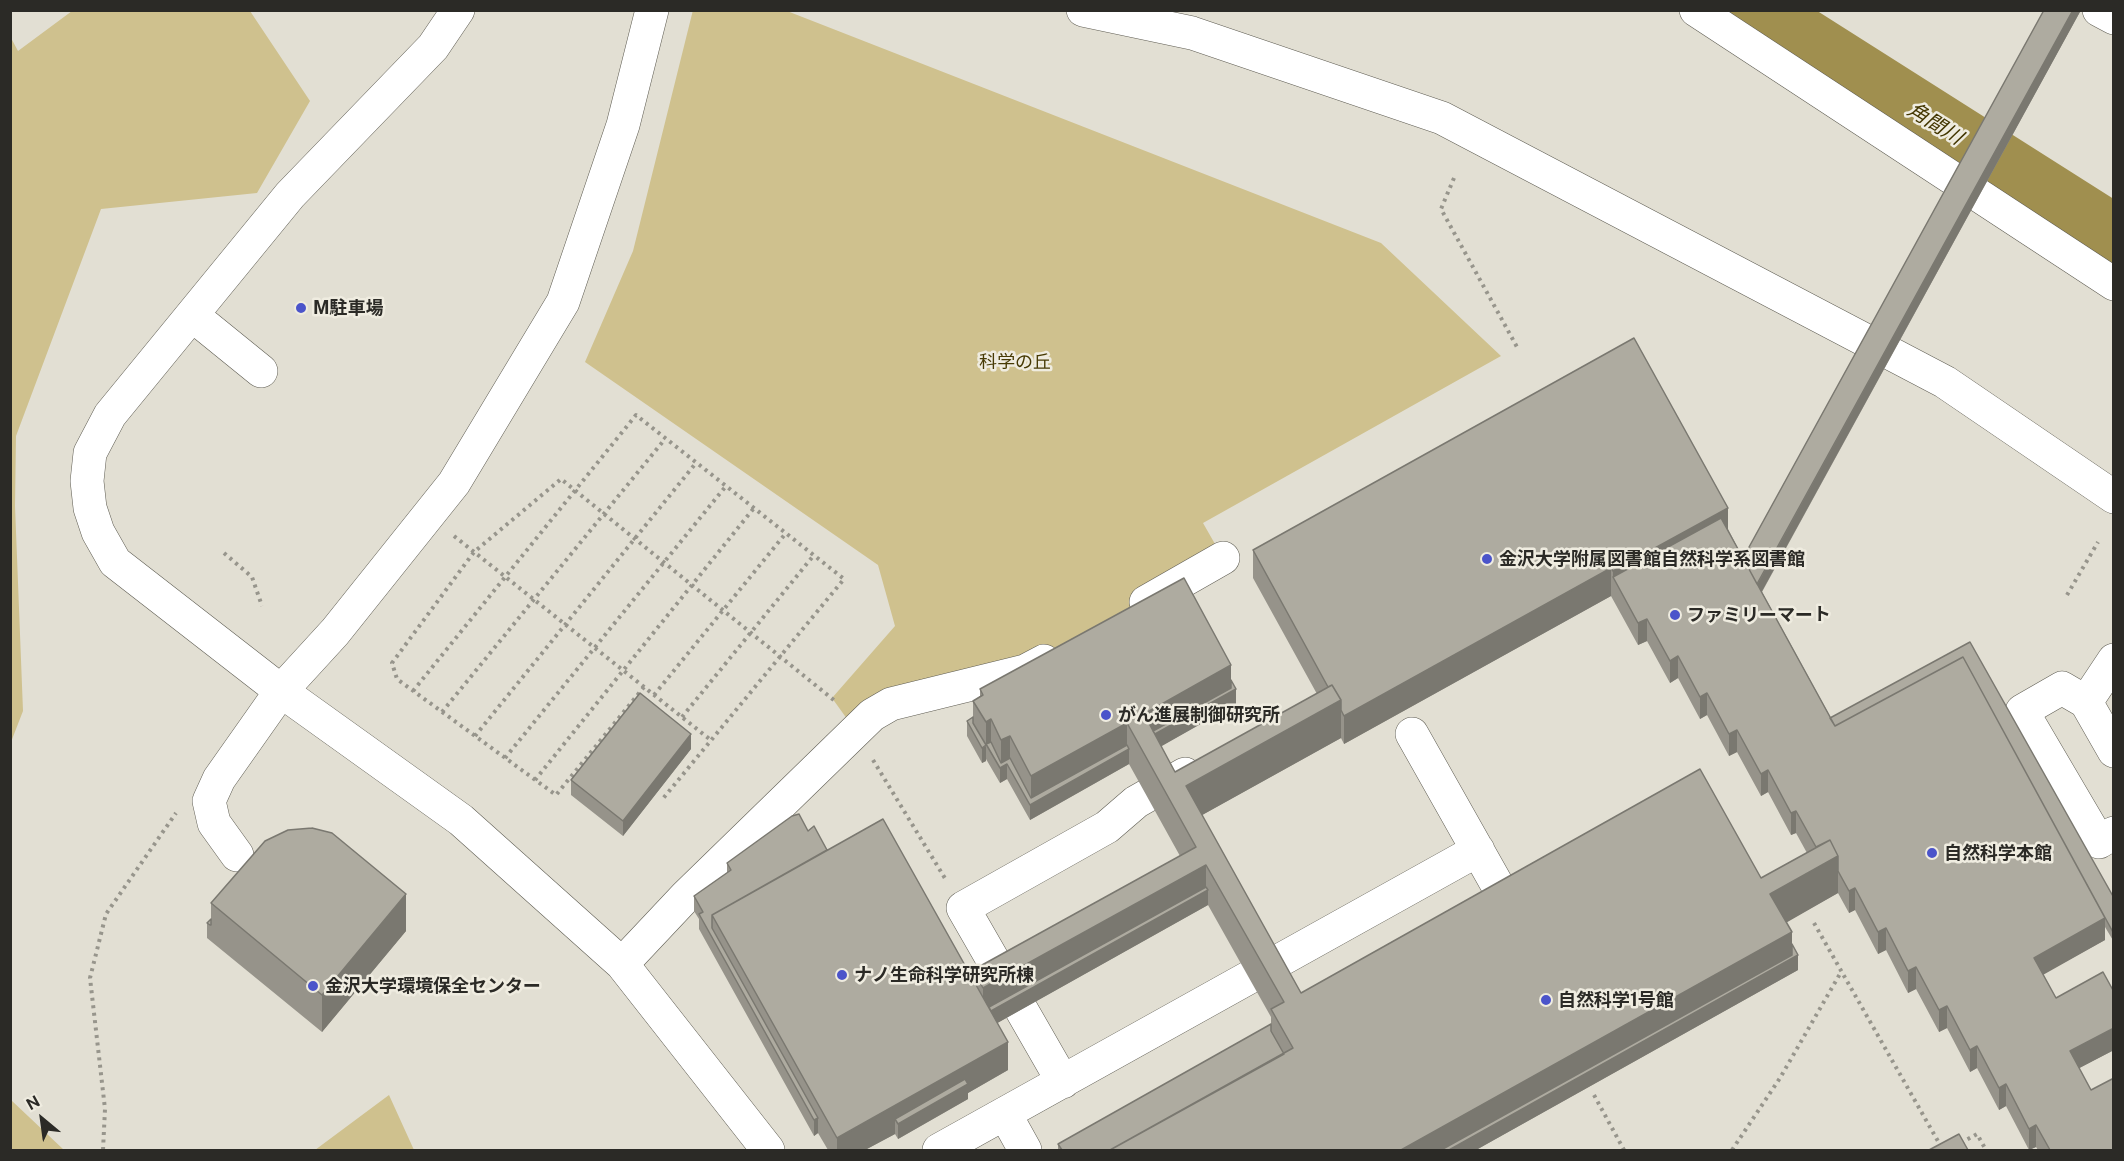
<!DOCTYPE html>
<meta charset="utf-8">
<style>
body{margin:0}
#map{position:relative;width:2124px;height:1161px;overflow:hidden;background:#e2dfd3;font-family:"Public Sans",sans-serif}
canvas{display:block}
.frame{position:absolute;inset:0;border:12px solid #2b2a26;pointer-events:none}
.north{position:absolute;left:12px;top:1089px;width:60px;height:60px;-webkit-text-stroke:4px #efece0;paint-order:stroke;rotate:331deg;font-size:16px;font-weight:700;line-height:24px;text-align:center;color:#2b2a26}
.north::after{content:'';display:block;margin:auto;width:21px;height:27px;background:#2b2a26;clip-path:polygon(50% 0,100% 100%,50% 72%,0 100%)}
</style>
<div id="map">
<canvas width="2124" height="1161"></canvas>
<div class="frame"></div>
<div class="north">N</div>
</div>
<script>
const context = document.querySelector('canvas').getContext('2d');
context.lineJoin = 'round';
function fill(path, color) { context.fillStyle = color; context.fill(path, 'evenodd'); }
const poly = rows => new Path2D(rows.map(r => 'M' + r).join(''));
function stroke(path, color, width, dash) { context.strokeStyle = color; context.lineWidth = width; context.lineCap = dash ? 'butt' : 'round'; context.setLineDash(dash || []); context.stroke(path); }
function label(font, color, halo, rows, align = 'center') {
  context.font = font + ' "Public Sans","Noto Sans JP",sans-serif'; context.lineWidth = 5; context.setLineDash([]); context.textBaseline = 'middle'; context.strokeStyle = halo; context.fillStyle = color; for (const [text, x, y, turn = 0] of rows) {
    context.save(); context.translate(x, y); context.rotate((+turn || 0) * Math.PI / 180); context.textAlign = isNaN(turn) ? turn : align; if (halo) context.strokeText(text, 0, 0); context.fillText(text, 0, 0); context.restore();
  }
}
fill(poly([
 [693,10,787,11,1381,243,1501,356,1203,523,1223,558,1025,671,855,730,832,698,895,626,878,565,585,362,633,251],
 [72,11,250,11,310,101,257,193,101,209,16,436,15,506,23,711,11,742,11,38,18,51],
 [389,1095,414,1150,315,1150],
 [10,1100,11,1100,64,1150,11,1150]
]), '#cfc18e');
stroke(poly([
 [1756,10,2114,237]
]), '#a08f4f', 64);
const minor = poly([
 [652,10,623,125,563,302,454,483,335,632,281,691,461,820,622,964,768,1150],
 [1083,10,1192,33,1442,118,1945,382,2114,497],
 [1696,10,2114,284],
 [2099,10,2114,18],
 [192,315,261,371],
 [1146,602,1223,558],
 [2086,702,2114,660],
 [1412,734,1504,897],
 [2114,751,2086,702,2062,688,2022,711,2099,842,2114,833],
 [237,855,214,823,209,801,219,779,281,691,115,562,98,532,90,508,87,481,90,453,110,415,290,195,433,47,458,10],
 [622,964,686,896,872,715,891,704,1025,671,1044,661],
 [1063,1082,963,908,1107,827,1136,802,1185,774],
 [1005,1114,1025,1150],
 [939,1150,1478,850]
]);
stroke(minor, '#5f5d53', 34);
stroke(poly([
 [1454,178,1441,209,1517,347],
 [454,536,712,741],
 [224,553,252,577,262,606],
 [2067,595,2098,542],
 [644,687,556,795,397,679,392,663,474,552,561,479,835,701],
 [413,691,636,415,844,579,661,801],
 [654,695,786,533],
 [442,712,665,439],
 [682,717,814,555],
 [475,736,696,463],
 [505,758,726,486],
 [873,760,946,880],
 [535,780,754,508],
 [1814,923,1943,1150],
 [1594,1095,1624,1150],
 [1961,1143,1977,1134,1986,1150],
 [103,1150,105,1109,90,978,106,914,176,813],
 [1732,1150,1780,1078,1841,972]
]), '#97958c', 4, [3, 4.5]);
stroke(minor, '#fff', 33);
fill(poly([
 [2044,10,2081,10,1762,592,1831,718,2114,898,2114,942,2105,927,2105,940,2043,974,2056,998,2114,1050,2079,1068,2114,1150,2038,1150,2036,1147,2029,1150,2006,1106,1999,1110,1977,1068,1970,1072,1947,1028,1939,1032,1916,989,1908,993,1886,950,1878,954,1855,910,1849,913,1838,893,1786,922,1798,970,1476,1150,1058,1150,1058,1144,1271,1024,1271,1017,1208,905,997,1023,1008,1070,968,1093,968,1099,898,1139,895,1134,865,1150,828,1150,818,1133,814,1136,699,929,699,919,694,911,694,896,727,873,727,863,808,831,827,850,973,979,973,970,1180,856,1129,764,1030,820,1007,779,1000,783,986,759,986,761,982,763,967,736,967,721,973,717,973,701,980,696,980,689,1231,680,1236,704,1161,746,1175,772,1317,694,1253,578,1253,550,1728,529,1743,558],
 [1611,596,1638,645,1647,641,1670,683,1678,678,1700,719,1707,715,1729,756,1737,752,1761,796,1768,792,1791,835,1796,833,1807,853,1761,878,1301,993,1202,815,1341,738,1344,744],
 [691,749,623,836,571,795,571,780],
 [211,903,406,931,322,1032,207,938,207,923,211,919]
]), '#96938a');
fill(poly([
 [2073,10,2081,10,1756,602,1756,587],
 [1728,508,1728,536,1613,577,1613,571],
 [1611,568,1611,596,1344,744,1344,716],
 [1647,619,1647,641,1638,645,1638,623],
 [1678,656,1678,678,1670,683,1670,661],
 [1231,665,1231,692,1236,689,1236,704,1146,755,1144,714],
 [1707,693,1707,715,1700,719,1700,697],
 [1341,700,1341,738,1186,824,1186,786],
 [991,719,991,752,986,744,986,761,982,763,982,748,986,746,986,722],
 [1127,723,1127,750,1129,749,1129,764,1030,820,1030,805,1031,804,1031,776],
 [1737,730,1737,752,1729,756,1729,734],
 [691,734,691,749,623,836,623,821],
 [1010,736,1010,769,1007,764,1007,779,1000,783,1000,768,1001,767,1001,740],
 [1768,770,1768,792,1761,796,1761,774],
 [1796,811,1796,833,1791,835,1791,813],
 [1838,856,1838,893,1777,928,1770,894],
 [1206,865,1206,891,1208,890,1208,905,985,1030,983,1010,983,988],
 [1855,888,1855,910,1849,913,1849,891],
 [406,894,406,931,322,1032,322,995],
 [2105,918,2105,940,2034,980,2034,958],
 [1886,928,1886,950,1878,954,1878,932],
 [1792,932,1792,958,1798,955,1798,970,1476,1150,1401,1150],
 [1916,967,1916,989,1908,993,1908,971],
 [1947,1006,1947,1028,1939,1032,1939,1010],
 [2114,1028,2114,1050,2070,1073,2070,1051],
 [1008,1042,1008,1070,968,1093,968,1099,898,1139,898,1124,895,1119,895,1134,865,1150,837,1150,837,1138],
 [1977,1046,1977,1068,1970,1072,1970,1050],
 [2006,1084,2006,1106,1999,1110,1999,1088],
 [818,1118,818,1133,814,1136,814,1120],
 [2036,1125,2036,1147,2029,1150,2029,1129]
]), '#7a7870');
const building = poly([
 [2044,10,2073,10,1757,584,1743,558,2044,10],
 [1634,338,1728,508,1613,571,1611,568,1344,716,1341,710,1341,700,1332,685,1328,687,1253,550,1634,338],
 [1721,518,1835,726,1963,657,2105,918,2034,958,2056,998,2103,972,2114,992,2114,1028,2070,1051,2091,1090,2114,1078,2114,1150,2050,1150,2036,1125,2029,1129,2006,1084,1999,1088,1977,1046,1970,1050,1947,1006,1939,1010,1916,967,1908,971,1886,928,1878,932,1855,888,1849,891,1838,871,1838,856,1830,840,1816,847,1796,811,1791,813,1768,770,1761,774,1737,730,1729,734,1707,693,1700,697,1678,656,1670,661,1647,619,1638,623,1613,577,1721,518],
 [1184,578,1231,665,1144,714,1175,772,1332,685,1341,700,1186,786,1301,993,1700,769,1761,878,1830,840,1838,856,1770,894,1792,932,1401,1150,1110,1150,1293,1048,1271,1009,1284,1002,1206,865,983,988,973,970,1196,847,1127,723,1031,776,1010,736,1001,740,991,719,986,722,973,701,983,695,980,689,1184,578],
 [1970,642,2114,898,2114,934,1963,657,1835,726,1830,718,1970,642],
 [1231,680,1236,689,1155,734,1153,731,1231,688,1231,680],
 [640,693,691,734,623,821,571,780,640,693],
 [973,717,973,723,986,745,982,748,967,721,973,717],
 [991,742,1001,763,1010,758,1031,798,1127,745,1129,749,1030,805,1007,764,1000,768,986,744,991,742],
 [799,814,808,831,814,826,827,850,712,915,712,928,818,1118,814,1120,699,914,703,912,694,896,731,870,727,863,792,816,799,814],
 [883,819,1008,1042,837,1138,712,915,883,819],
 [312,828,332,833,406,894,322,995,211,903,265,841,288,830,312,828],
 [1206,887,1208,890,991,1011,989,1007,1206,887],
 [211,919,211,925,210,925,207,923,211,919],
 [1792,944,1798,955,1449,1150,1441,1150,1792,955,1792,944],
 [1271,1024,1271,1031,1284,1054,1110,1150,1062,1150,1058,1144,1271,1024],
 [965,1079,968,1084,898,1124,895,1119,965,1079],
 [1959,1134,1968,1150,1929,1150,1959,1134]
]);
fill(building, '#aeaba0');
stroke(building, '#7a7870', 1.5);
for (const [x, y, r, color] of [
 [301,308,6,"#4b54ca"],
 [1487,559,6,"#4b54ca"],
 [1675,615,6,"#4b54ca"],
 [1106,715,6,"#4b54ca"],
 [1932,853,6,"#4b54ca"],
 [842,975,6,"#4b54ca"],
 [313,986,6,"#4b54ca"],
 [1546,1000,6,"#4b54ca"]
]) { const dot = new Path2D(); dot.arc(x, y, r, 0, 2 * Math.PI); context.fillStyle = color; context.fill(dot); stroke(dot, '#efece0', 2); }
label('bold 18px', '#2b2a26', '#efece0', [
 ["M駐車場",313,308],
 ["金沢大学附属図書館自然科学系図書館",1499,559],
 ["ファミリーマート",1687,615],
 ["がん進展制御研究所",1118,715],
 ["自然科学本館",1944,853],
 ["ナノ生命科学研究所棟",854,975],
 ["金沢大学環境保全センター",325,986],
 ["自然科学1号館",1558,1000]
], 'left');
label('18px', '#473a04', '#efece0', [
 ["科学の丘",1015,362]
]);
label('italic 20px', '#433600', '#efece0', [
 ["角間川",1935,124,32]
]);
</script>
